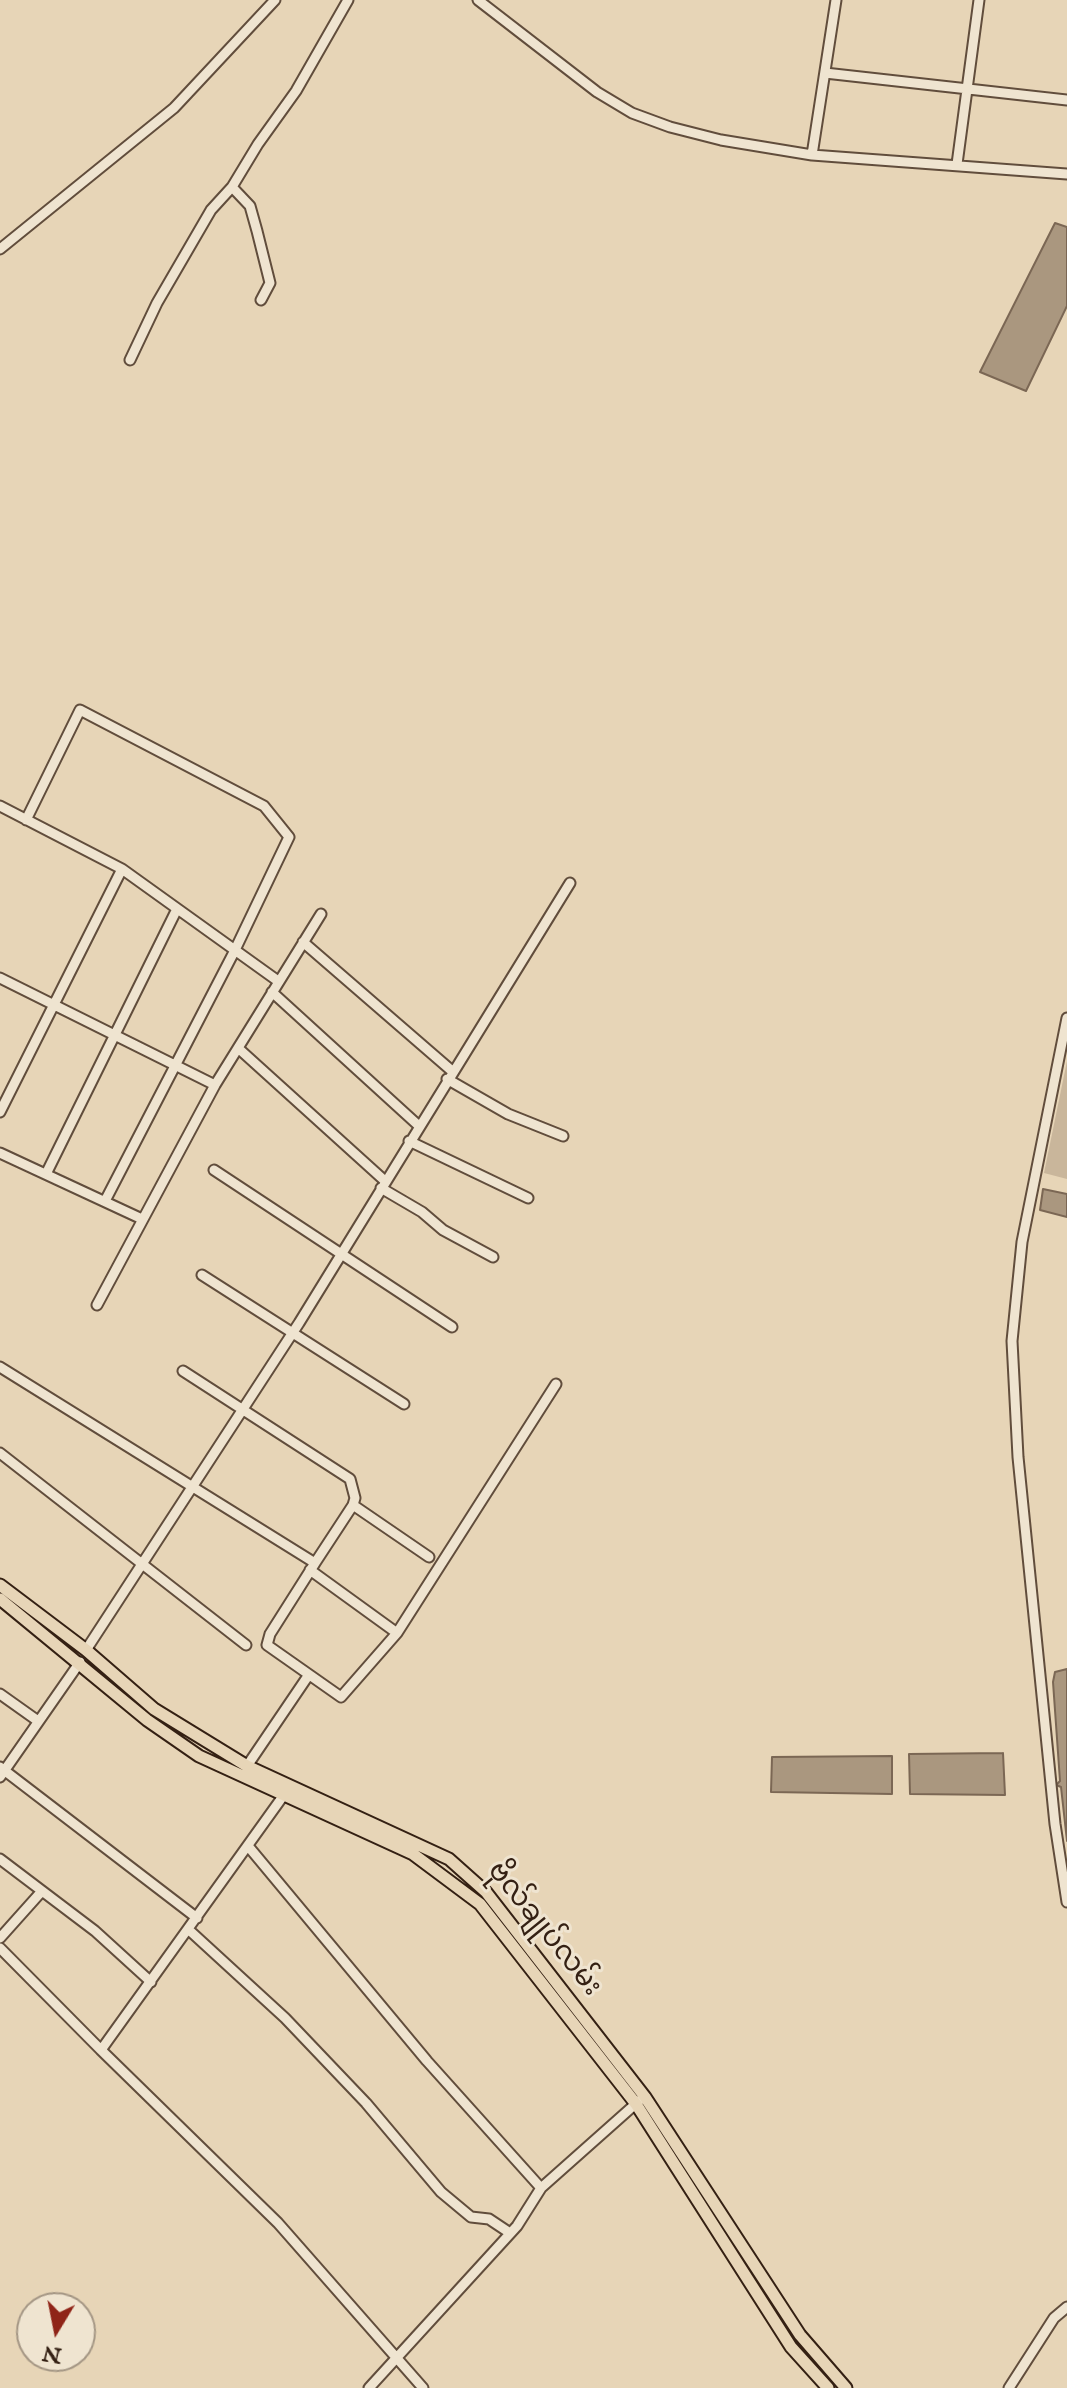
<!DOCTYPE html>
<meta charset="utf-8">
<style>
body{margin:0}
#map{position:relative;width:1067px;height:2388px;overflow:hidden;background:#e7d5b7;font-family:"IM FELL English",serif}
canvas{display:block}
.north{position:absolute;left:16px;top:2292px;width:80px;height:80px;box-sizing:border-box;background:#efe4d0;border:2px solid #a49684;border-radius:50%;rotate:190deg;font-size:22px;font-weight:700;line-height:32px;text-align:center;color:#342013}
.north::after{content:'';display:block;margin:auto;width:28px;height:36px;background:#8f2418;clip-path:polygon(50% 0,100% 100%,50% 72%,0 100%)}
</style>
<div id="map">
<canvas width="1067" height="2388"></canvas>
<div class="north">N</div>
</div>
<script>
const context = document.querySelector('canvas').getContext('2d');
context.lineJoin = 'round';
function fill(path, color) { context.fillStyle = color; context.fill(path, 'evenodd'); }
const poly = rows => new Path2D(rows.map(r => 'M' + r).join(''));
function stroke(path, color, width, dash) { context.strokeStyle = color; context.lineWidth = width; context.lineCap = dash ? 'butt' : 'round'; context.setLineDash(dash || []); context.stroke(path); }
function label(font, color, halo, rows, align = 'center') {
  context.font = font + ' "IM FELL English","Noto Sans Myanmar",serif'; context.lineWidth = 6; context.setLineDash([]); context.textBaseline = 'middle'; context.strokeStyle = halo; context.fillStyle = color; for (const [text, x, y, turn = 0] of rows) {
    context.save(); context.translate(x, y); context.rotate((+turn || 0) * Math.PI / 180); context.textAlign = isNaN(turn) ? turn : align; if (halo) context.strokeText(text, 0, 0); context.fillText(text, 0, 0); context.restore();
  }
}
fill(poly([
 [1067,1061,1067,1179,1044,1173]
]), '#c9b69b');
const water = poly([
 [1055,223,1067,227,1067,306,1026,391,980,372,1055,223],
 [1043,1189,1067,1194,1067,1217,1040,1210,1043,1189],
 [1067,1669,1067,1841,1061,1787,1056,1785,1060,1781,1053,1682,1055,1672,1067,1669],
 [1003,1753,1005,1795,910,1794,909,1754,1003,1753],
 [892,1756,892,1794,771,1792,772,1757,892,1756]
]);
fill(water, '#aa977f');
stroke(water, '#7b6754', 2);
const minor = poly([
 [478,0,597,92,632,113,670,127,721,140,812,155,1067,174],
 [825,73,1067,100],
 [812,155,836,0],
 [957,164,979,0],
 [232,187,250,206,257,231,270,283,261,300],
 [0,249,174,108,275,0],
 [130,360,157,303,211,210,232,187,258,144,296,91,348,0],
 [0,806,122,869,278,981],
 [26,820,80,710,264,806,289,837,234,952,105,1201],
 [303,942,452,1071],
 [0,978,215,1085],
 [272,992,419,1126],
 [1067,1018,1022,1242,1012,1341,1018,1457,1055,1824,1067,1902],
 [238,1048,385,1181],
 [447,1079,508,1114,563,1136],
 [0,1112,122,869],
 [409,1141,528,1198],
 [0,1153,142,1219],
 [214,1170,452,1327],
 [46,1174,177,909],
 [381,1188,422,1212,443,1230,493,1257],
 [202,1275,404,1404],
 [97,1305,215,1085,321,914],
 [0,1367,315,1563,270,1634,267,1645,341,1697,397,1633,556,1384],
 [183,1371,350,1479,355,1498,353,1505,315,1563],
 [0,1453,246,1645],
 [353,1505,429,1557],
 [310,1570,397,1633],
 [86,1650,299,1323,570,883],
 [0,1694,38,1721],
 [247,1766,308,1676],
 [0,1767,197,1918],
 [0,1777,80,1662],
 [286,1792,101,2050,278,2223,423,2388],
 [248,1846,427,2061,541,2188],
 [0,1859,95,1931,151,1982],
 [189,1930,285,2018,366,2103,441,2192,471,2217,489,2219,510,2233],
 [0,1938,42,1891],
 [0,1948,101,2050],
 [369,2388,517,2226,541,2188,640,2100],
 [1009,2388,1054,2318,1067,2307]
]);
const major = poly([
 [0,1585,86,1650,154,1709,247,1766,449,1859,486,1892,645,2097,800,2335,846,2388],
 [0,1599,147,1720,199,1756,413,1854,480,1904,636,2104,791,2347,828,2388]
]);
stroke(minor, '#614d3c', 13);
stroke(major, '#342013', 15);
stroke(minor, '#efe4d0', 9);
stroke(major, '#e7d5b7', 11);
label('28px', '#342013', '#efe4d0', [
 ["ဗိုလ်ချုပ်လမ်း",543,1930,51]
]);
</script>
